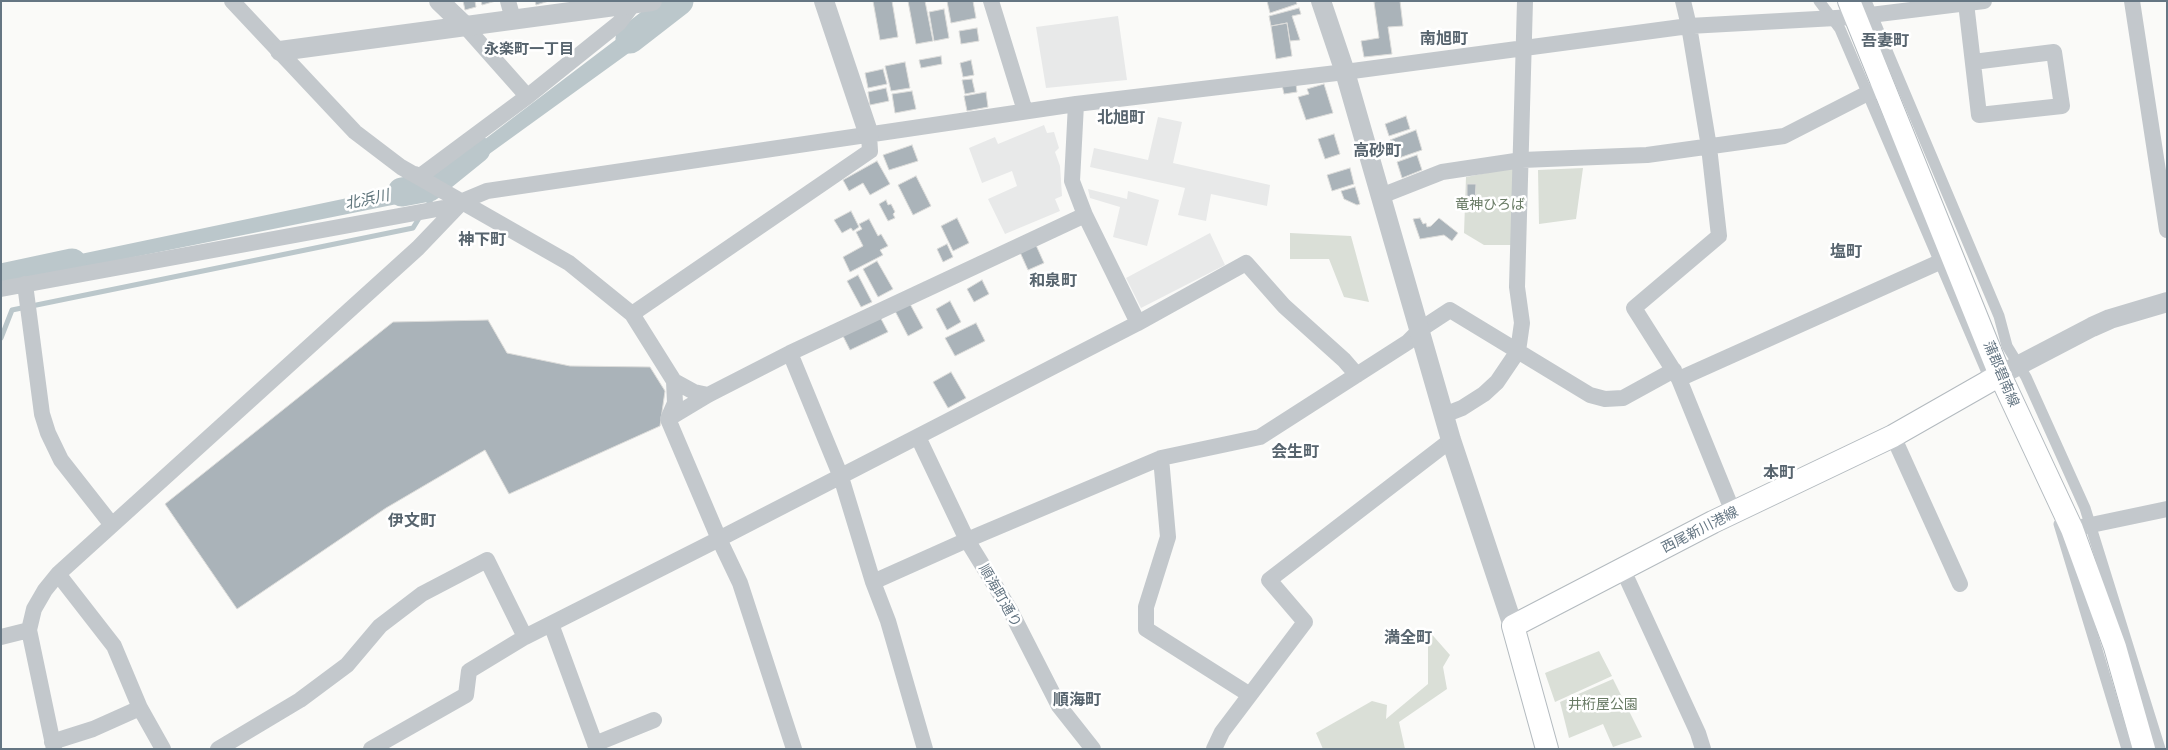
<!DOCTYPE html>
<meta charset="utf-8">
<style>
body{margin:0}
#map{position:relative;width:2168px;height:750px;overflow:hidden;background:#fafaf8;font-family:Inter,sans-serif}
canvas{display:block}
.frame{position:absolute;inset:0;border:2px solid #657683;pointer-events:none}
</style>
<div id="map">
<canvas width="2168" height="750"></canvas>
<div class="frame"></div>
</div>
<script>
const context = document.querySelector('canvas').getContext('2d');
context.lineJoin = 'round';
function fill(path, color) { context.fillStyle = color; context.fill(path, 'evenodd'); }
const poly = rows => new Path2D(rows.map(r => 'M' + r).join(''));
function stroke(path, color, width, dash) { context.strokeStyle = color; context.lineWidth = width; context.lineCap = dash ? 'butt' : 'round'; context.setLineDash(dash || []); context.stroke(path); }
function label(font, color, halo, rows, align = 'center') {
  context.font = font + ' Inter,"Noto Sans JP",sans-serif'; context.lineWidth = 5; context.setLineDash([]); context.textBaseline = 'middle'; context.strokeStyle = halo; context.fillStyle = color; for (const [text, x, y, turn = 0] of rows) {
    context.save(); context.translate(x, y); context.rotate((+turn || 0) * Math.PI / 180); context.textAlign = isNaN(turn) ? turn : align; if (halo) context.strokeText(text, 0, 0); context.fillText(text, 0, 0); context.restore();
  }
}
fill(poly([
 [1118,16,1127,80,1046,88,1036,27],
 [1158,117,1182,122,1173,163,1270,185,1267,206,1211,194,1206,221,1178,215,1185,188,1090,167,1094,148,1148,160],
 [1044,125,1047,133,1054,132,1059,148,1055,152,1060,166,1062,196,1055,199,1060,211,1005,234,988,199,1017,186,1012,171,982,183,969,148,995,137,998,144],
 [1088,189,1127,199,1128,191,1159,200,1147,246,1113,237,1120,207,1090,198],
 [1210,233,1225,265,1141,308,1126,278]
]), '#e8e9e9');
fill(poly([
 [1516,167,1515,245,1484,245,1464,233,1466,177],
 [1583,168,1576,219,1539,224,1538,170],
 [1290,233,1351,236,1369,302,1344,297,1329,259,1290,259],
 [1428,630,1450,655,1443,667,1447,689,1399,722,1405,749,1323,749,1316,733,1372,701,1387,705,1386,719,1428,684],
 [1599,651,1612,676,1555,702,1545,673],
 [1613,679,1642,737,1613,747,1603,724,1569,738,1560,702]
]), '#dadfd7');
fill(poly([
 [647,16,680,16,456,178,443,171],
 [419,183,427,198,35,277,33,264],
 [18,266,19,281,1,285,1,269]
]), '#bbc7cb');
stroke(poly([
 [426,208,450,168],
 [1,338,12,310,413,228,421,215]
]), '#bbc7cb', 5);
stroke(poly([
 [630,39,679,1],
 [402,192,429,187,476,149],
 [1,278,72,263]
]), '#bbc7cb', 29);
const building = poly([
 [463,1,475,1,476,7,465,10,463,1],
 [481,1,496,1,482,5,481,1],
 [535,1,549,1,536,5,535,1],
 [873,1,892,1,898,37,880,40,873,1],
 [908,1,925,1,933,41,916,44,908,1],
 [947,1,973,1,976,18,951,23,947,1],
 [1267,1,1296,1,1297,4,1270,13,1267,1],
 [1379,1,1400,1,1403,26,1388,27,1392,54,1364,57,1361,41,1379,38,1374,2,1379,1],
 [1299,8,1301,14,1292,16,1300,40,1290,41,1287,23,1271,26,1269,16,1299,8],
 [944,9,949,38,934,41,929,12,944,9],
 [1287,23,1292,56,1276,59,1271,26,1287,23],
 [977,28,979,41,961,44,959,31,977,28],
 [941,56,942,64,921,68,919,60,941,56],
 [971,60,974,75,963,77,960,63,971,60],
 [905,62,910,88,891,91,885,66,905,62],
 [883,69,887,84,868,88,865,73,883,69],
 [972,79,975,92,965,94,962,80,972,79],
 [1296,84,1297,92,1284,94,1282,85,1296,84],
 [1324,84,1333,113,1306,120,1298,97,1309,94,1307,89,1324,84],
 [886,88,889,101,870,105,868,92,886,88],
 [912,91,916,109,895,113,892,94,912,91],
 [986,92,988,107,967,111,964,96,986,92],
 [1406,116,1410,129,1389,136,1385,124,1406,116],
 [1416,130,1422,150,1396,159,1390,140,1416,130],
 [1334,134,1340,154,1325,159,1318,139,1334,134],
 [912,145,918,161,889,170,883,155,912,145],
 [1417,155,1422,170,1402,178,1397,162,1417,155],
 [877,161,890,184,870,195,863,183,849,191,843,180,877,161],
 [1350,168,1354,184,1332,191,1327,175,1350,168],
 [916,176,931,206,913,215,898,185,916,176],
 [1467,184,1476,184,1475,202,1467,202,1467,184],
 [1355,187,1360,204,1357,205,1344,199,1341,191,1355,187],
 [886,200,888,205,891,204,895,212,893,214,895,218,888,221,879,204,886,200],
 [851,211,859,227,853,231,851,228,842,233,834,220,851,211],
 [957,218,969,243,953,251,941,226,957,218],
 [1420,218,1423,224,1426,223,1427,227,1431,226,1439,218,1458,233,1452,241,1444,235,1420,239,1413,219,1420,218],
 [869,219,878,236,881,234,888,246,880,250,883,255,850,272,843,257,863,246,856,232,862,229,859,224,869,219],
 [1035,243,1044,263,1028,270,1019,250,1035,243],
 [947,244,953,257,943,262,937,249,947,244],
 [877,261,893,289,878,297,863,269,877,261],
 [858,275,872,302,861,307,847,281,858,275],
 [982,280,989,294,974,302,967,289,982,280],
 [950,301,961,322,947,330,936,309,950,301],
 [910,304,923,328,908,336,895,311,910,304],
 [879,315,888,332,850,350,842,334,879,315],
 [488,320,507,353,570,366,650,367,665,391,660,426,509,494,485,450,386,508,237,609,165,504,393,322,488,320],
 [976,323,985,341,955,356,945,338,976,323],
 [951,372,966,398,948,408,933,382,951,372]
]);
fill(building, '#aab3b9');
stroke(building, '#dcdcda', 1);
const secondary = poly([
 [1849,1,2000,375,2072,529,2115,647,2144,749],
 [1547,749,1513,626,1713,522,1893,436,2000,375]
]);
stroke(secondary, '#b3babf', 24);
stroke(poly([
 [1819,1,1840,29,1986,370],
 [1866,1,1999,316,2007,346,2026,377,2085,508,2160,749],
 [2059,524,2127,749]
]), '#c3c8cc', 11);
stroke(poly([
 [232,1,355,132,401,167,569,263,632,314,674,381,675,403,668,419,719,539,740,583,794,749],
 [508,1,513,19],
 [991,1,1025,111],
 [1683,1,1689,26,1709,147,1719,236,1634,308,1679,379,1733,512],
 [2132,1,2167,230],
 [1966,3,1979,115,2062,106,2054,52,1973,62],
 [464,25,527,96],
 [415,174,419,177,528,96,619,23,634,3],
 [1381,196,1442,172,1522,160,1647,155,1784,136,1868,93,1884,89],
 [1085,215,1138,323],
 [25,284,42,414,48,433,61,460,112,525],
 [1,289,459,205],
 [632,314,870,151,869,135],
 [790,353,841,477,873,582,888,621,925,749],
 [1679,379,1953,256],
 [674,381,694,392,708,395],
 [1444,415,1462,408,1484,394,1497,382,1518,351,1522,323,1517,287,1525,1],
 [668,419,708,395,790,353,1085,215,1072,181,1076,104],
 [1893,436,1960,584],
 [918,437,967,540,1010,610,1059,706,1093,749],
 [1161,458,1168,537,1146,607,1146,629,1250,695],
 [2072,529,2167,509],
 [1623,570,1698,733,1703,749],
 [58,574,114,646,140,708],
 [873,582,967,540,1161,458,1260,437,1408,342,1421,329,1450,310,1590,395,1605,399,1623,398,1674,370],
 [551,624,597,749],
 [1,637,29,630],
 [52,742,93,729,140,708,163,749],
 [595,744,654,720],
 [54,749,29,630,34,609,45,590,58,574,418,248,463,201,487,191,1076,104,1345,72,1689,26,1854,17,1984,1],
 [218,749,300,700,347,665,380,626,422,594,487,560,525,637],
 [371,749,466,695,469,671,525,637,719,539,1138,323,1246,263,1284,306,1344,360,1357,375],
 [1214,749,1222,732,1305,622,1269,580,1451,440]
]), '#c3c8cc', 16);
stroke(poly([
 [439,1,464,25],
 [824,1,869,135],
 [1321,1,1345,72,1451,440,1513,626],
 [280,51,652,1],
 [2000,375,2092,327,2110,319,2167,302]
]), '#c3c8cc', 20);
stroke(secondary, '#fff', 22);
label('14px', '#687a64', '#fff', [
 ["竜神ひろば",1490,205],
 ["井桁屋公園",1603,705]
]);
label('14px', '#657683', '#fff', [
 ["蒲郡碧南線",2001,374,67],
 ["西尾新川港線",1700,530,-27],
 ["順海町通り",1000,596,60]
]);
label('bold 15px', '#57646e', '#fff', [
 ["永楽町一丁目",529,49]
]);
label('italic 15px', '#60757c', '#fff', [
 ["北浜川",367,200,-12]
]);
label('bold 16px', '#57646e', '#fff', [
 ["南旭町",1444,39],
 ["吾妻町",1885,41],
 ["北旭町",1121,118],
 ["高砂町",1377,151],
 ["神下町",482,240],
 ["塩町",1846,252],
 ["和泉町",1053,281],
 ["会生町",1295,452],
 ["本町",1779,473],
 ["伊文町",412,521],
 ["満全町",1408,638],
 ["順海町",1077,700]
]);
</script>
